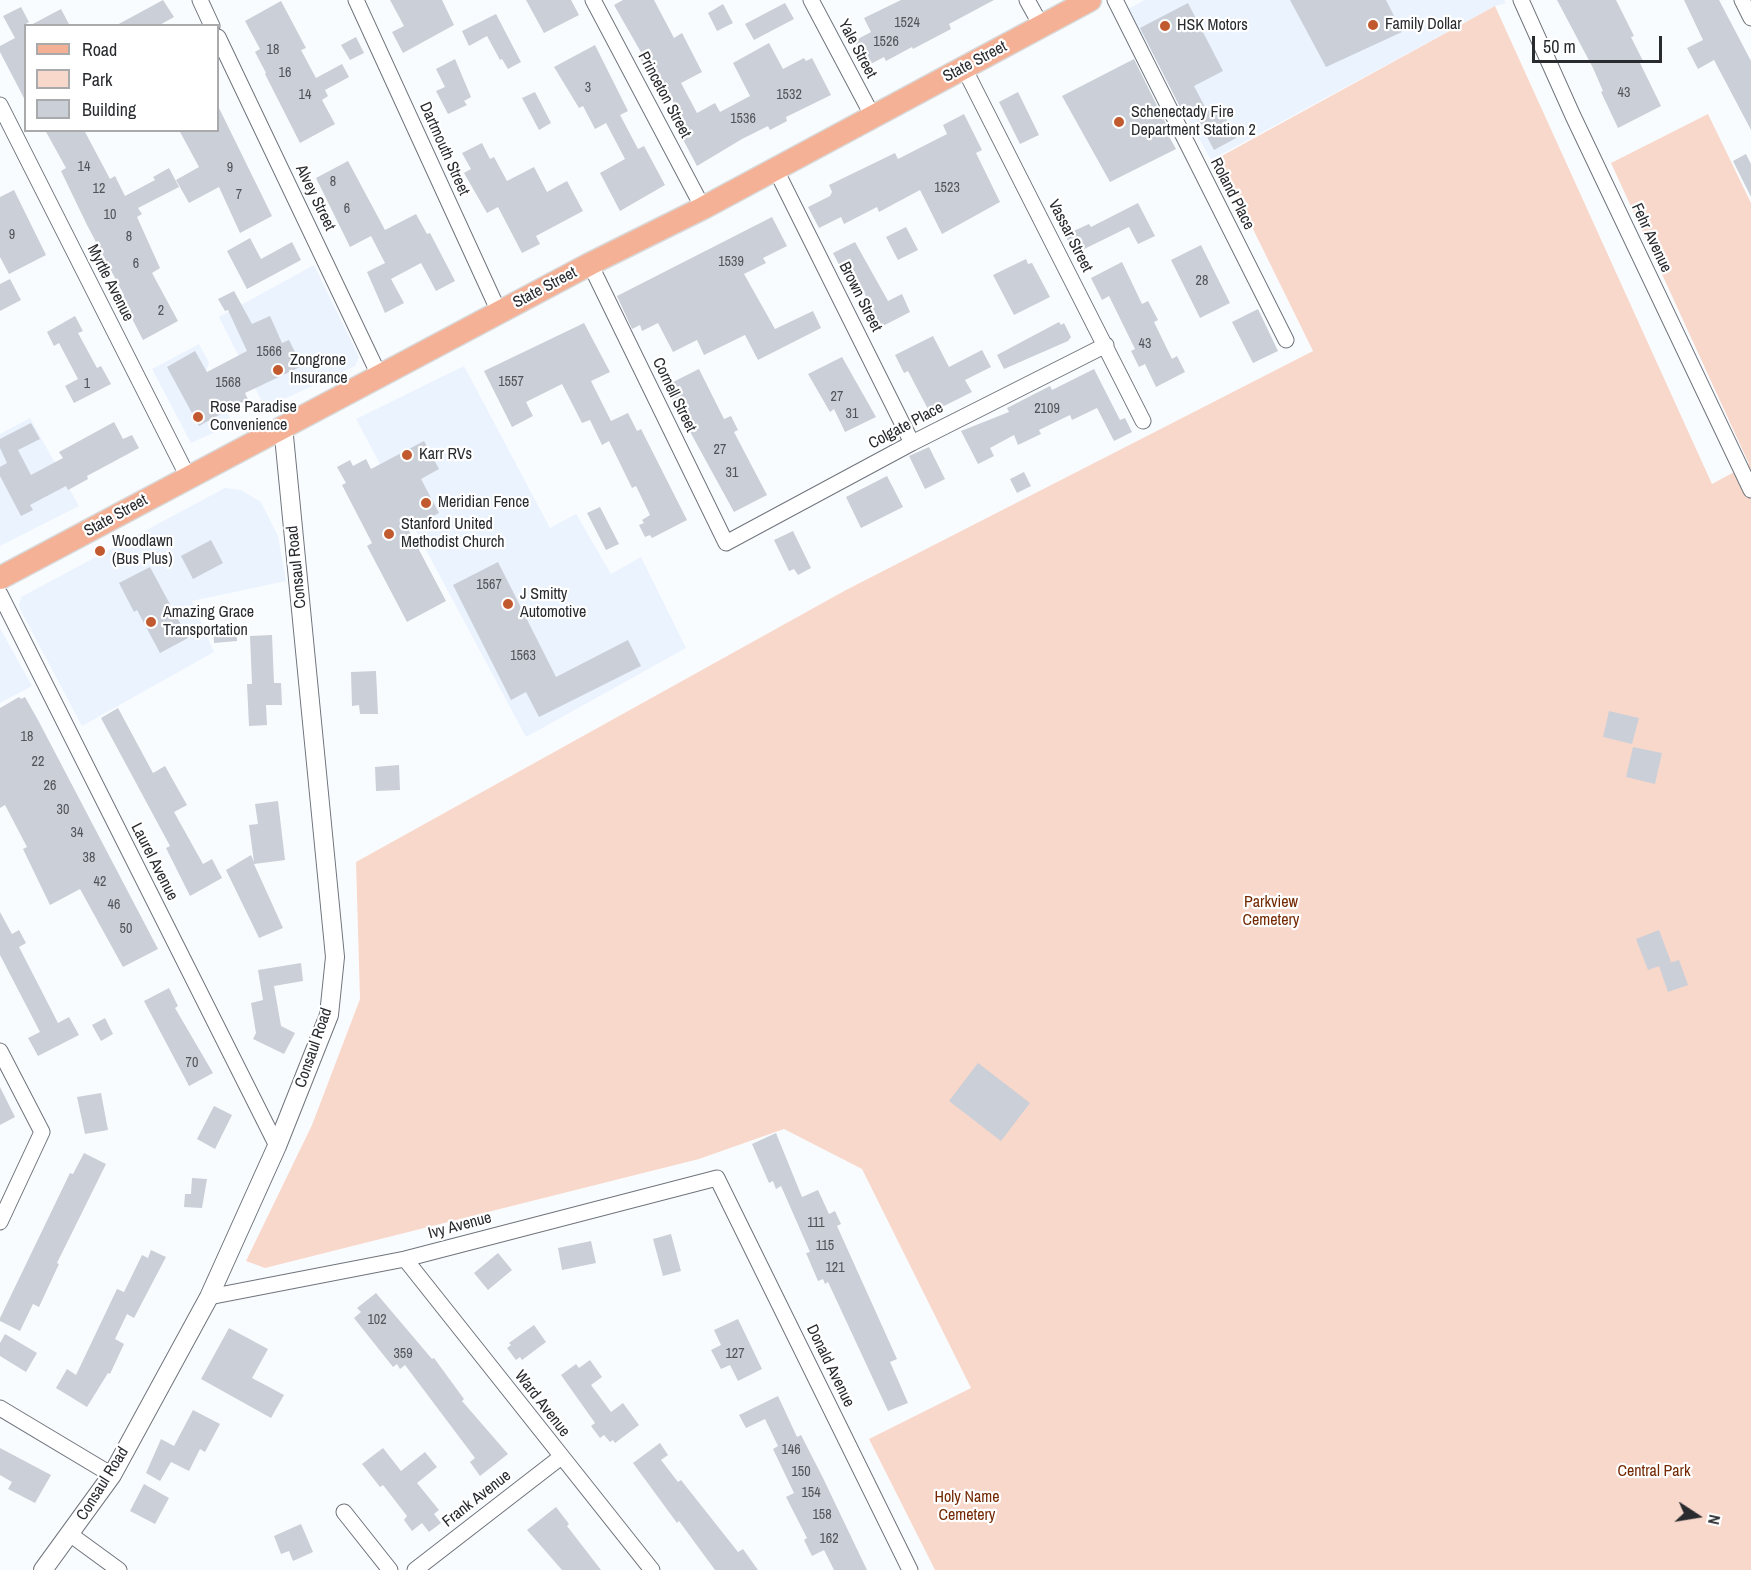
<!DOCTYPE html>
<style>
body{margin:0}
#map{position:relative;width:1751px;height:1570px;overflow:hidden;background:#f9fcff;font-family:"Archivo Narrow",sans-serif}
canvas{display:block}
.legend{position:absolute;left:24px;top:24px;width:195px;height:108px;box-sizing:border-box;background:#fff;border:2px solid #a9aaac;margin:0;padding:8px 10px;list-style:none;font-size:18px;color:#292b2f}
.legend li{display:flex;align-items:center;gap:12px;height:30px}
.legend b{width:30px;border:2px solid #a9aaac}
.north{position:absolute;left:1667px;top:1486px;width:60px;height:60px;-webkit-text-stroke:4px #fff;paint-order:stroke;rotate:102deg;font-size:16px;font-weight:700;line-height:24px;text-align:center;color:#292b2f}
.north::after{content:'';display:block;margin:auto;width:21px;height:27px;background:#292b2f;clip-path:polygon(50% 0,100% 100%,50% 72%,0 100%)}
.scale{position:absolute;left:1532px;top:36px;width:130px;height:27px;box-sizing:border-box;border:3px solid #292b2f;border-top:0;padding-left:8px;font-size:18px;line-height:21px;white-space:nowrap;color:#292b2f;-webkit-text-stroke:4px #fff;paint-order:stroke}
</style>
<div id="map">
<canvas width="1751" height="1570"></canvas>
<ul class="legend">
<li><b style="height:8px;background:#f5b195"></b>Road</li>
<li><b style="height:16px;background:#f9d8cc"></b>Park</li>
<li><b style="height:16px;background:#cacfd8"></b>Building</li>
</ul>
<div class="north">N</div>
<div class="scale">50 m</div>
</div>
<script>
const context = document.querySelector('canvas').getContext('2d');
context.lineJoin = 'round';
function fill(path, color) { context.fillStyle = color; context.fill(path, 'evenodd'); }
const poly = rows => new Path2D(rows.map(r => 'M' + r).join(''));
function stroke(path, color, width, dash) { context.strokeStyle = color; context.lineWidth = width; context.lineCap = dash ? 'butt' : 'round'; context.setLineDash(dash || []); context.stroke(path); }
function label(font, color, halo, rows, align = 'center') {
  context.font = font + ' "Archivo Narrow",sans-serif'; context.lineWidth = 4.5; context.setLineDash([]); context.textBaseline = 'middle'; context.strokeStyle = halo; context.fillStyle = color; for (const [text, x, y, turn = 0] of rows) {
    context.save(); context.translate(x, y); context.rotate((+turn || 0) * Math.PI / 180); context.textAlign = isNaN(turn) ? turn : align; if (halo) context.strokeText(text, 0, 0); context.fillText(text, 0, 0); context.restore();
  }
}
fill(poly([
 [1145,0,1504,0,1506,3,1495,6,1211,160,1128,9],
 [314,265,359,357,355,366,265,408,219,317],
 [199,344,209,363,206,372,233,424,191,443,152,369],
 [464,366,550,528,576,514,611,574,641,557,686,648,526,737,356,419],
 [30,418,79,506,0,546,0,434],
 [225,488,241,490,261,502,278,536,286,581,192,601,214,652,82,726,19,607,21,597],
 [0,628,32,686,0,703]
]), '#ebf3ff');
fill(poly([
 [1495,6,1712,484,1749,464,1611,163,1708,114,1751,203,1751,1570,935,1570,869,1439,971,1388,862,1169,784,1129,699,1159,265,1268,246,1261,312,1125,360,999,356,862,846,590,1313,351,1218,158]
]), '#f9d8cc');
fill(poly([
 [163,0,174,17,158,26,115,26],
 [390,0,442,0,454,25,403,53,392,32,404,26],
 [526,0,571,0,579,15,544,33],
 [623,0,654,0,674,38,682,33,702,72,681,83,697,113,715,103,720,112,750,96,733,63,769,43,783,69,804,58,806,61,812,58,831,95,786,117,787,121,770,130,768,126,742,139,697,166,678,130,684,127,683,121,667,91,664,93,652,70,648,72,639,56,642,54,614,5],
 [901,0,994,0,949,24,951,29,913,49,912,47,886,61,884,57,867,66,854,41,871,32,864,18],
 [1290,0,1386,0,1402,32,1326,67],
 [1557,0,1616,0,1634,36,1631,37,1643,61,1640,63,1661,106,1618,128,1601,92,1603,91,1593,68],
 [1684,0,1719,0,1751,61,1751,130,1714,60,1698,69,1687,48,1703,40],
 [281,1,306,48,301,50,316,78,342,64,349,77,325,90,328,96,322,100,335,124,300,143,265,74,266,73,255,52,260,49,245,21],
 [785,3,794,19,754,40,745,24],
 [1188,3,1223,71,1194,86,1206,109,1186,119,1140,28],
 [723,4,733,23,717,31,708,13],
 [21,7,29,22,26,24,26,102,0,52,0,46,15,38,3,16],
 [61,9,70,26,29,26],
 [496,14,521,62,508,69,502,59,500,60,487,36,469,46,462,31],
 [356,37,364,53,350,60,341,45],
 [595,45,628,111,620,115,638,149,644,146,665,185,620,211,600,173,625,159,606,123,595,129,583,106,579,108,554,67],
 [455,59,471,97,464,101,467,105,448,114,436,91,445,87,436,69],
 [1134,59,1168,128,1165,129,1176,149,1110,182,1062,96],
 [535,92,551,123,539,130,522,98],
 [1018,92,1039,135,1020,144,999,102],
 [1219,105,1236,138,1214,150,1196,116],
 [218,106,272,216,240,233,219,187,189,203,176,180,199,167,179,130,218,130],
 [964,114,982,150,976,153,1000,202,942,234,920,190,879,212,877,207,844,224,841,217,819,228,808,207,830,196,832,192,829,185,895,153,898,159,947,134,943,125],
 [45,130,84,130,110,179,115,176,125,196,155,180,153,177,169,168,179,187,138,208,142,214,137,217,160,268,152,273,178,321,143,340,121,297,124,295,87,225,61,171,66,168],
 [482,143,490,159,494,157,507,181,534,167,547,192,567,181,583,211,536,236,540,244,522,253,498,207,487,213,464,173,471,169,462,153],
 [1746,154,1751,164,1751,197,1733,161],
 [348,161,385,230,416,214,427,234,430,233,455,281,436,291,421,263,391,279,404,303,385,313,367,272,385,263,371,236,350,247,316,178],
 [14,190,46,255,9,274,0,257,0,197],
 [1138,203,1155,236,1138,244,1129,227,1074,254,1065,235,1089,224,1091,227],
 [772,217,787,246,763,258,766,263,744,274,775,329,813,311,821,328,758,360,745,335,704,355,697,340,673,352,658,323,642,331,640,325,632,329,617,296],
 [906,227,918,250,898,260,886,237],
 [250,238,261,259,292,242,301,260,247,289,227,251],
 [855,242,888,301,902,294,910,312,881,327,856,276,847,280,833,253],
 [1201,245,1230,303,1200,318,1171,260],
 [1026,259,1028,264,1032,263,1050,297,1014,315,993,275],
 [1122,262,1142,304,1148,301,1158,320,1154,322,1172,359,1177,356,1185,372,1156,387,1145,364,1139,367,1131,351,1135,349,1109,296,1102,300,1091,278],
 [10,279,21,300,0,311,0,284],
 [234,291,252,324,270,316,282,343,289,340,302,366,245,393,248,399,199,426,167,367,195,351,207,372,247,351,228,310,225,311,218,299],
 [1258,309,1278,351,1253,363,1232,322],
 [75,316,83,331,78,333,97,368,101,366,111,384,74,403,65,386,78,379,59,343,54,346,47,332],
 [1059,322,1061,325,1064,323,1071,337,1068,341,1004,369,997,355],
 [584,323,610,372,591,381,611,421,628,413,637,431,641,429,687,520,652,538,650,535,645,537,639,525,644,523,642,520,650,515,636,486,632,488,609,441,602,445,590,420,582,423,562,384,526,402,533,416,512,427,484,371],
 [933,336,949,367,982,350,991,367,965,380,972,392,930,413,908,371,904,373,895,355],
 [842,357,876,417,845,432,834,409,830,412,808,374],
 [699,369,724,419,731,416,738,430,734,432,767,495,734,512,665,386],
 [1094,369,1120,420,1125,418,1132,432,1114,441,1097,408,1072,420,1070,415,1039,430,1041,434,1018,445,1014,435,990,448,994,456,978,464,961,431,1009,412,1007,408,1050,386,1052,390],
 [114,422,123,439,132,435,139,448,87,476,88,479,68,490,66,486,30,505,33,510,21,516,0,476,0,467,7,463,0,448,0,439,31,423,40,439,18,450,31,475,63,458,59,452],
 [424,441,439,469,421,479,439,513,408,529,446,601,407,622,367,546,372,543,342,485,346,483,337,467,350,460,353,466,366,459,371,469],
 [929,447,945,479,925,489,909,456],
 [1024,472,1031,486,1017,493,1010,479],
 [887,476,903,507,861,528,846,497],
 [600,507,619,544,606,550,587,513],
 [793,531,811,568,798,575,794,569,789,571,774,540],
 [211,540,223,563,193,579,181,556],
 [498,562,556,677,628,640,641,666,539,717,526,692,511,700,453,585],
 [150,567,188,638,160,653,137,610,134,612,119,583],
 [236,624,237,641,214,643,213,625],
 [272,635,274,683,281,683,282,705,266,705,267,725,249,726,247,684,252,684,250,636],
 [376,671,378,714,360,714,359,705,352,706,351,672],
 [19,697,21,699,25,697,38,720,158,949,123,967,80,889,50,905,23,849,27,847,5,805,0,808,0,708],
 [118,708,153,773,165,766,187,805,174,812,203,864,212,859,222,878,190,896,166,848,170,846,101,718],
 [1609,711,1639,718,1632,744,1603,737],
 [1633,747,1662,753,1655,784,1626,777],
 [399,765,400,790,376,791,375,767],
 [278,801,285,860,254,864,283,928,259,938,226,870,251,855,254,862,249,825,258,824,255,804],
 [0,912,12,934,19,930,26,943,19,947,58,1023,69,1017,79,1035,38,1056,28,1038,40,1032,0,955],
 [1659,930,1671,962,1648,970,1636,939],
 [1679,960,1688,985,1668,992,1659,966],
 [301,963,303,981,274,986,281,1026,295,1033,284,1054,253,1039,256,1033,251,1003,263,1000,258,970],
 [169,988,178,1006,175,1008,213,1073,189,1086,144,1001],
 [105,1018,113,1034,101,1041,92,1025],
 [978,1063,1030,1103,1001,1141,949,1101],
 [0,1087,15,1117,0,1125],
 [101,1093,108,1130,85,1134,77,1097],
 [214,1106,232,1115,215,1149,197,1139],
 [776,1133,802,1197,818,1190,829,1214,835,1211,841,1224,837,1226,897,1359,890,1362,908,1403,888,1411,828,1282,825,1284,823,1279,818,1281,806,1253,810,1252,781,1186,776,1189,773,1181,769,1183,752,1144],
 [84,1153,106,1164,57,1263,59,1264,39,1307,33,1304,20,1331,0,1321,0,1318,70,1173,73,1174],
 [192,1178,207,1179,202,1208,184,1207,185,1194,191,1194],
 [671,1234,681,1271,663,1276,653,1239],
 [591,1241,596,1263,562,1270,558,1248],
 [151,1250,166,1257,134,1318,127,1314,115,1339,124,1344,110,1374,108,1373,87,1407,56,1388,67,1369,76,1375,117,1289,124,1292,142,1255,148,1258],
 [498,1253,512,1270,488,1290,474,1273],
 [376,1293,432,1359,434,1358,464,1399,462,1401,508,1454,480,1476,470,1462,475,1458,405,1365,400,1369,397,1364,393,1367,354,1318,361,1312,357,1308],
 [738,1319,762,1369,738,1381,730,1365,721,1369,711,1350,721,1345,714,1330],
 [534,1325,546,1342,522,1360,520,1357,516,1360,507,1348,511,1345,509,1343],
 [229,1328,268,1349,252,1378,284,1395,271,1418,201,1379],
 [5,1334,37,1353,26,1372,0,1356,0,1343],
 [590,1360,602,1377,591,1385,611,1412,623,1403,639,1425,615,1443,613,1440,610,1442,604,1435,600,1438,591,1426,595,1423,561,1375,576,1364,579,1368],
 [778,1396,797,1437,801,1435,823,1478,867,1570,834,1570,824,1550,812,1556,804,1540,807,1538,786,1497,794,1493,773,1449,778,1446,765,1419,746,1428,739,1415],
 [193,1410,220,1424,205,1452,200,1449,189,1471,171,1462,160,1481,146,1473,161,1439,174,1446],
 [660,1443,668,1455,661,1460,678,1482,681,1480,738,1552,743,1549,758,1570,715,1570,679,1521,677,1523,633,1463],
 [0,1448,51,1475,35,1503,8,1489,12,1482,0,1475],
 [383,1448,401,1471,425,1452,437,1467,417,1483,439,1510,434,1514,441,1523,429,1532,422,1523,412,1531,404,1520,407,1516,383,1485,380,1487,362,1464],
 [144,1484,169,1498,155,1524,130,1511],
 [556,1507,569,1524,567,1526,601,1570,562,1570,527,1530],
 [301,1524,313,1552,293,1561,289,1551,281,1554,274,1536]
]), '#cacfd8');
const minor = poly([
 [200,0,212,26],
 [356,0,499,312],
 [593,0,703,208],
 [811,0,872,115],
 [1027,0,1042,27],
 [1115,0,1286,340],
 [1521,0,1573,116,1751,490],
 [1742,0,1751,18],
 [218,37,379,375],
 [964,68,1143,421],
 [0,105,188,477],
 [775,168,912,443],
 [590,264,726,543,912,443,1106,345],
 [0,594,277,1146],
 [0,1051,42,1132,0,1222],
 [405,1259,652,1570],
 [209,1297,405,1259,717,1178,910,1570],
 [0,1408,112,1475],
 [344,1512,390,1570],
 [71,1535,119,1570],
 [415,1570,561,1457]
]);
const tertiary = poly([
 [43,1570,112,1475,209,1297,277,1146,329,1015,335,957,283,426]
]);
const primary = poly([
 [0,578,590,264,703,208,1090,0]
]);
stroke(minor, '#6f747c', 17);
stroke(tertiary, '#6f747c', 20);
stroke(primary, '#d8d9da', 25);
stroke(minor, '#fff', 15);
stroke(tertiary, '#fff', 18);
stroke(primary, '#f5b195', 22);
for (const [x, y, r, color] of [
 [1373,25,6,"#c15a2f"],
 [1165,26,6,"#c15a2f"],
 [1119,122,6,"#c15a2f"],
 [278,370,6,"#c15a2f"],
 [198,417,6,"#c15a2f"],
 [407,455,6,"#c15a2f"],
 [426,503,6,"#c15a2f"],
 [389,534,6,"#c15a2f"],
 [100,551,6,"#c15a2f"],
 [508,604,6,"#c15a2f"],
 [151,622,6,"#c15a2f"]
]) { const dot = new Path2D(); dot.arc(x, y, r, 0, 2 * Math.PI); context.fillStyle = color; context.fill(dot); stroke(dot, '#fff', 2); }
label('14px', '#515459', null, [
 ["1524",907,23],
 ["1526",886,42],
 ["18",273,50],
 ["16",285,73],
 ["3",588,88],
 ["43",1624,93],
 ["14",305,95],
 ["1532",789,95],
 ["1536",743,119],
 ["14",84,167],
 ["9",230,168],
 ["8",333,182],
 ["1523",947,188],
 ["12",99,189],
 ["7",239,195],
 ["6",347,209],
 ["10",110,215],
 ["9",12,235],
 ["8",129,237],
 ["1539",731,262],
 ["6",136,264],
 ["28",1202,281],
 ["2",161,311],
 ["43",1145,344],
 ["1566",269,352],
 ["1557",511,382],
 ["1568",228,383],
 ["1",87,384],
 ["27",837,397],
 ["2109",1047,409],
 ["31",852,414],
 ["27",720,450],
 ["31",732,473],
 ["1567",489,585],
 ["1563",523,656],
 ["18",27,737],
 ["22",38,762],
 ["26",50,786],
 ["30",63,810],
 ["34",77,833],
 ["38",89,858],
 ["42",100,882],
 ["46",114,905],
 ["50",126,929],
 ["70",192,1063],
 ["111",816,1223],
 ["115",825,1246],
 ["121",835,1268],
 ["102",377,1320],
 ["359",403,1354],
 ["127",735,1354],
 ["146",791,1450],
 ["150",801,1472],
 ["154",811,1493],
 ["158",822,1515],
 ["162",829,1539]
]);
label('16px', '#292b2f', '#fff', [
 ["Family Dollar",1385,25],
 ["HSK Motors",1177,26],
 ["Schenectady Fire",1131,113],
 ["Department Station 2",1131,131],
 ["Zongrone",290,361],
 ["Insurance",290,379],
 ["Rose Paradise",210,408],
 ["Convenience",210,426],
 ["Karr RVs",419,455],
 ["Meridian Fence",438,503],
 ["Stanford United",401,525],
 ["Methodist Church",401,543],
 ["Woodlawn",112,542],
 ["(Bus Plus)",112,560],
 ["J Smitty",520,595],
 ["Automotive",520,613],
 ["Amazing Grace",163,613],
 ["Transportation",163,631]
], 'left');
label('16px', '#292b2f', '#fff', [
 ["Yale Street",857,49,62],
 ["State Street",975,62,-28],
 ["Princeton Street",664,95,62],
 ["Dartmouth Street",444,149,66],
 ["Roland Place",1232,194,63],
 ["Alvey Street",315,198,64],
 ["Vassar Street",1070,236,63],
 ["Fehr Avenue",1651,238,65],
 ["Myrtle Avenue",110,283,63],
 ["State Street",545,288,-28],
 ["Brown Street",860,297,63],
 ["Cornell Street",674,395,64],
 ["Colgate Place",906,426,-28],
 ["State Street",116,516,-29],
 ["Consaul Road",297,567,-96],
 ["Laurel Avenue",154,862,63],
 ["Consaul Road",314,1048,-71],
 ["Ivy Avenue",460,1226,-15],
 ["Donald Avenue",830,1366,64],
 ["Ward Avenue",542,1404,52],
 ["Consaul Road",103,1484,-58],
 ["Frank Avenue",477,1499,-38]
]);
label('16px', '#732802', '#fff', [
 ["Parkview",1271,903],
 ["Cemetery",1271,921],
 ["Central Park",1654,1472],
 ["Holy Name",967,1498],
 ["Cemetery",967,1516]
]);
</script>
